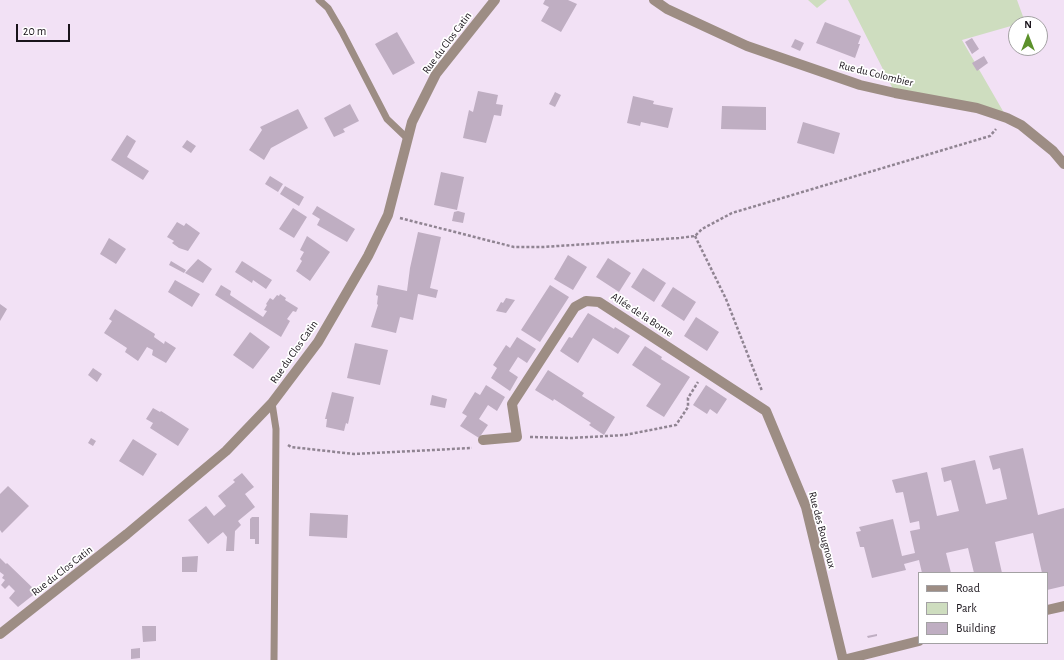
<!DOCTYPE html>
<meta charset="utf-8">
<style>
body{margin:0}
#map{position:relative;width:1064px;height:660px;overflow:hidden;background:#f2e1f5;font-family:"Alegreya Sans",sans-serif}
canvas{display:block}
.legend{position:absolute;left:918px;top:572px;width:130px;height:72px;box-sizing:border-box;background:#fff;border:1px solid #a3a1a3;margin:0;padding:5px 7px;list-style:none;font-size:12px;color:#19131a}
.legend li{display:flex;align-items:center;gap:8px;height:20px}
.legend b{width:20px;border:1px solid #a3a1a3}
.north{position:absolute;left:1008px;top:16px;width:40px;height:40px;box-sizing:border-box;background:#fff;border:1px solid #a3a1a3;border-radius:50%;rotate:0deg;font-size:11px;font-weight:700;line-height:16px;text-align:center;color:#19131a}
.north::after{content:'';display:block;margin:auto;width:14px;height:18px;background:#5c912b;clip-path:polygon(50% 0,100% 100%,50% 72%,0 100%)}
.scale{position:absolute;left:16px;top:24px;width:54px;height:18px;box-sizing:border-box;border:2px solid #19131a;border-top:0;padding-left:5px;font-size:12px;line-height:14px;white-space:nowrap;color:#19131a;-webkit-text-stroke:3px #fff;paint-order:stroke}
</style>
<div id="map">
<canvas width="1064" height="660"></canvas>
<ul class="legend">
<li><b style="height:5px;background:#9d8d84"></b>Road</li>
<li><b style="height:11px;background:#ceddbf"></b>Park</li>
<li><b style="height:11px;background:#bfaec2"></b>Building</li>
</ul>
<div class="north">N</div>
<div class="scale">20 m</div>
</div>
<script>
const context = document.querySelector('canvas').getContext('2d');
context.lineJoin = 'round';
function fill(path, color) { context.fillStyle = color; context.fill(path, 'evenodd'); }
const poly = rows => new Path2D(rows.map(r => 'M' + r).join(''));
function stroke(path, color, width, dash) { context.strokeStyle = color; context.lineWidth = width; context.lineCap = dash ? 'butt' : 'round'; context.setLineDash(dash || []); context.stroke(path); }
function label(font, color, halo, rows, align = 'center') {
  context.font = font + ' "Alegreya Sans",sans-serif'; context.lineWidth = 3.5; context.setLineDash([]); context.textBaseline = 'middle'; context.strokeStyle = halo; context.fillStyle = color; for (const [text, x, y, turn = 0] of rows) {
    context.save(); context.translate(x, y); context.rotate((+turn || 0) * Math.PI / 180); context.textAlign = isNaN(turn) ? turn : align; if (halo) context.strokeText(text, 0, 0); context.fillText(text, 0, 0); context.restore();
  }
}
fill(poly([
 [808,0,827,0,817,8],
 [848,0,1017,0,1025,22,962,40,1007,118,895,93]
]), '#ceddbf');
fill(poly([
 [545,0,568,0,577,4,561,32,541,21,549,7,543,4],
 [825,22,861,36,858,44,860,44,855,58,816,43],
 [397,32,415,63,393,75,375,44],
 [972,38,979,49,972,54,965,42],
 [795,39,804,43,800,51,791,47],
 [984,56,988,63,977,71,972,63],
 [478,91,498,95,496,104,503,105,501,116,494,115,486,143,463,138,469,110,473,112],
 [555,92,561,95,555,107,549,104],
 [633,96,654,101,653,104,673,108,668,128,641,122,640,126,627,123],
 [350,104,359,121,343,129,345,132,334,137,324,118],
 [722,106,766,107,766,130,721,129],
 [298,109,308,128,271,148,264,160,249,150,262,130,260,127],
 [803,122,840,133,834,154,797,143],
 [127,135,136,141,127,157,149,171,143,180,111,160],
 [187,140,196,146,191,153,182,147],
 [441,172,464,177,457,210,434,205],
 [270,176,283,184,278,192,265,184],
 [285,186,304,197,299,206,280,194],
 [317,206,355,229,347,242,317,225,320,219,312,214],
 [293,208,307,217,294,238,279,229],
 [458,211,465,213,463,223,452,221,454,212],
 [177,222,184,226,186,223,200,233,188,251,179,248,172,243,174,241,167,237],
 [418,232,441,237,430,288,438,290,436,298,418,294,413,320,400,317,396,333,371,327,378,305,377,304,378,296,376,295,378,285,407,291,410,268],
 [307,236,330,252,310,281,296,271,302,261,300,259,304,252,300,250],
 [109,238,126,249,116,264,100,254],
 [568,255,587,267,573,290,554,279],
 [608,258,631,273,619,292,596,277],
 [198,259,212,269,203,283,185,273],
 [171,261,186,270,184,273,169,265],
 [242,261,272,280,266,289,253,280,252,283,235,272],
 [643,268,666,283,654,302,631,287],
 [175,280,200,294,192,307,168,292],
 [221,285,231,291,230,295,263,317,267,311,264,310,267,305,266,304,270,298,273,300,277,295,279,296,280,294,286,298,285,300,298,308,296,312,293,311,287,319,290,321,281,337,215,295],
 [550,285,569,297,540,342,521,330],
 [673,287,696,302,684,321,661,306],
 [506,298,515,300,506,313,496,311,501,302,503,303],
 [0,304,7,309,0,321],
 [115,309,155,334,154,337,164,344,165,341,176,348,166,363,152,355,153,350,147,347,138,361,125,352,127,348,104,333,112,321,109,319],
 [588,313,614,329,615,327,630,336,618,354,593,338,578,363,560,351,569,337,572,338],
 [696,317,719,332,707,351,684,336],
 [250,332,270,347,253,369,233,355],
 [517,337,536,349,527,363,518,357,509,371,518,377,510,391,491,378,497,368,493,365,506,345,510,348],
 [355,343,388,350,380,385,347,378],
 [645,346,662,357,661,359,690,377,664,417,646,406,661,384,632,365],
 [93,368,102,374,97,382,88,375],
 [548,370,584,393,582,396,615,417,604,435,589,425,591,423,554,399,553,401,535,390],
 [486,385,505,397,497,411,488,405,479,419,488,425,479,438,460,426,467,416,462,413,475,392,480,395],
 [706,385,727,399,717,414,710,409,707,414,693,405],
 [332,392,354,397,348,424,346,423,344,431,326,427,327,419,325,419],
 [432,395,447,399,445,408,430,405],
 [153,408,160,412,161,411,189,429,178,446,150,428,153,423,146,419],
 [91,438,96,441,93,446,88,443],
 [133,439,157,454,143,476,119,461],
 [1023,448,1038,515,1064,508,1064,586,1047,590,1047,573,1042,573,1033,533,995,542,1002,573,974,573,968,548,946,553,951,573,922,573,919,560,904,564,906,570,872,578,864,547,860,547,856,532,861,531,859,527,893,519,902,556,915,553,910,531,920,529,919,521,910,523,903,492,896,493,892,480,927,472,937,516,959,511,951,480,944,482,941,468,975,460,986,504,1007,499,1000,468,993,470,989,456],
 [242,473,254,487,245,494,255,507,238,521,241,525,235,531,234,551,226,551,227,537,223,532,208,544,188,520,206,506,214,516,226,506,218,496,235,482,233,480],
 [8,486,29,506,2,533,0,530,0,494],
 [310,513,348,515,347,538,309,536],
 [252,517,259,517,259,544,255,544,255,539,250,539,250,519],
 [198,556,197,572,182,572,182,557],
 [0,558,6,564,7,563,37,592,18,607,9,598,15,591,9,585,5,589,1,585,5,580,2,578,4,575,0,572],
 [142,626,156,626,156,641,143,642],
 [877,634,877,636,868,638,867,636],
 [140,648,140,658,131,659,131,649]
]), '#bfaec2');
stroke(poly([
 [400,218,514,247,543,247,679,238,695,236,702,229,732,213,990,136,996,129],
 [695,236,726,299,762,391],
 [530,437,571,438,625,435,676,425,688,407,688,398,698,382],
 [288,445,291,447,354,454,472,448]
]), '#908492', 2.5, [3, 2]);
stroke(poly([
 [319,0,328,8,342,32,387,119,408,139],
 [272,403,276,429,274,660]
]), '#9d8d84', 7);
stroke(poly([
 [654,0,667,9,747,46,860,85,895,93,977,108,1007,118,1021,125,1053,151,1064,164],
 [483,440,517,437,512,404,575,307,586,301,599,302,766,411,806,507,843,660],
 [1047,610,1064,606],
 [0,634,127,534,226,451,272,403,318,342,368,256,388,215,412,122,436,74,495,0],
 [843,660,919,641]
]), '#9d8d84', 10);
label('11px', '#19131a', '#fff', [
 ["Rue du Clos Catin",447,43,-53],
 ["Rue du Colombier",876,74,14],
 ["Allée de la Borne",642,315,33],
 ["Rue du Clos Catin",294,352,-55],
 ["Rue des Bougnoux",822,530,75],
 ["Rue du Clos Catin",62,571,-38]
]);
</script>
